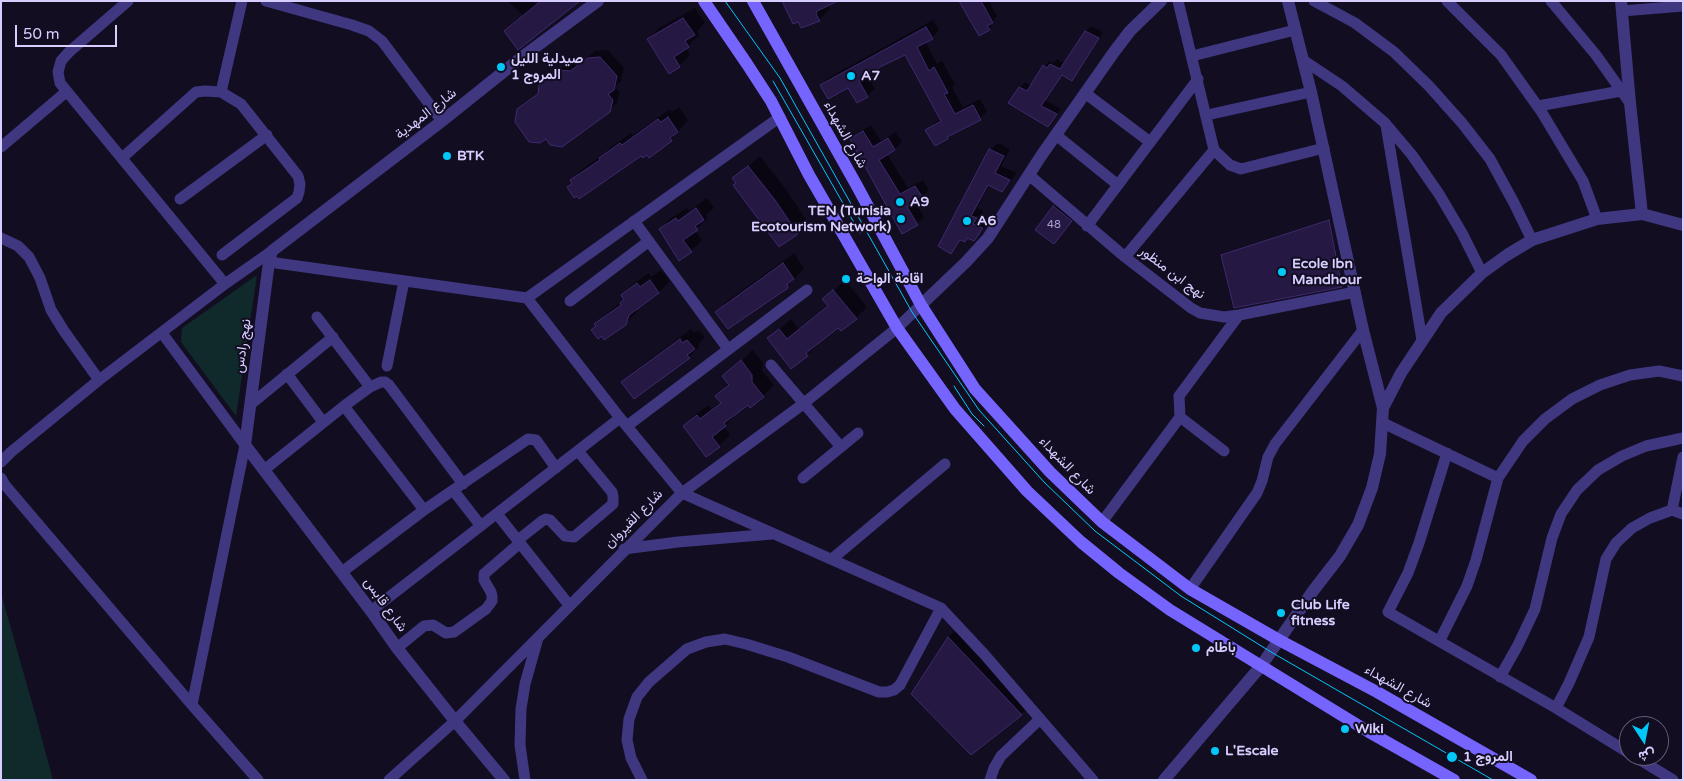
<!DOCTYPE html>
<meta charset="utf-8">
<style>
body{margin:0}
#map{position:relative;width:1684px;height:781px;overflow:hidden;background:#120d21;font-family:"Varela Round",Vazirmatn,sans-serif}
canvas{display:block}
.frame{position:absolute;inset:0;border:2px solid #d7cdff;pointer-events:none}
.north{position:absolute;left:1619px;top:716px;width:50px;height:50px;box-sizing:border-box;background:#120d21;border:1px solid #615a7a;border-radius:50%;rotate:169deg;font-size:14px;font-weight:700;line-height:20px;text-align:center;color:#d7cdff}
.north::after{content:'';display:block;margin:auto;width:18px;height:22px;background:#00c8f8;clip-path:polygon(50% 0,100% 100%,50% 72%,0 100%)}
.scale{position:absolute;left:15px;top:25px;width:102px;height:22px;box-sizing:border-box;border:2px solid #d7cdff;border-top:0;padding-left:6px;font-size:15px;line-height:18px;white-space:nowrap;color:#d7cdff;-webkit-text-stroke:4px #120d21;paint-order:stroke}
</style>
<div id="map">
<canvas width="1684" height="781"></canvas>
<div class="frame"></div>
<div class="north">ش</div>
<div class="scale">50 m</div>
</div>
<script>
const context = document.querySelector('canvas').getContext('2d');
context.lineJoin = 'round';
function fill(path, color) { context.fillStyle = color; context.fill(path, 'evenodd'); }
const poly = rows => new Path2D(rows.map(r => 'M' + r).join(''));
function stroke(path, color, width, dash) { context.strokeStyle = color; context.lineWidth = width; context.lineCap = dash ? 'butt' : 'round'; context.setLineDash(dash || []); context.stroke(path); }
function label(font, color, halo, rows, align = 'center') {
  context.font = font + ' "Varela Round",Vazirmatn,sans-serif'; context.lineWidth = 4; context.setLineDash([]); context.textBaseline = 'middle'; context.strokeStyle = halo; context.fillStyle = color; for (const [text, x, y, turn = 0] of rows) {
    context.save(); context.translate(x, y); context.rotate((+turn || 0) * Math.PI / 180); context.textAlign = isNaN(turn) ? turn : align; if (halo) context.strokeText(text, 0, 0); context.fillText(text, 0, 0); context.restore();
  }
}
fill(poly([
 [257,275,236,416,181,342,182,328],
 [1,593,36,717,53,780,1,780]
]), '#102a2b');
fill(poly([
 [507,1,534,1,536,5,505,31,523,15],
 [961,1,989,1,997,16,993,21,994,23,989,29],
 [827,5,830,9,819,20,798,20],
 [695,8,705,23,697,31,699,35,686,48,690,55,679,66,670,72,648,39,659,28],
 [933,20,939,30,932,38,925,41,937,64,942,61,955,84,952,87,963,107,980,99,987,111,980,119,951,134,947,138,927,130,934,123,941,119,905,54,867,75,875,89,867,96,857,101,848,86,821,86,828,78],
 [1091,26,1103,32,1077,74,1071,80,1063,74,1045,100,1061,109,1048,125,1020,88,1025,82,1032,86,1044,66,1050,61,1053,63,1057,59,1065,64,1086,31],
 [608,50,624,68,621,81,615,87,620,92,617,103,609,111,518,109,540,92,540,86,548,78,568,63,578,64,596,51],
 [679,107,688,120,671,140,648,154,642,155,568,187,573,182,571,180,582,169,603,155,611,147,631,133,633,135,670,109,672,112],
 [871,125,881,141,896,132,902,142,895,149,887,154,908,188,923,180,929,190,922,197,915,201,924,217,917,224,851,139,859,132],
 [998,143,1010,149,1001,166,1017,173,1002,191,990,184,977,208,984,211,979,217,990,221,974,240,968,237,965,241,962,240,951,253,990,150],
 [760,156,786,189,808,223,797,233,734,178],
 [707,198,714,208,706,216,708,218,695,230,702,240,691,251,660,229,671,218,687,208,689,211],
 [1058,203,1074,217,1057,239,1037,230],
 [1330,220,1342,284,1341,286,1224,254],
 [794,253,804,268,787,287,717,312,727,301],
 [661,270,670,281,659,292,638,307,636,313,625,324,597,326,596,324,607,313,625,299,622,295,633,284,649,273,651,277],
 [845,280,867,307,856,318,838,326,817,343,818,344,807,355,768,339,791,319,799,329,828,305,824,299],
 [691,329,694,333,699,330,705,337,698,344,700,346,689,357,622,383,633,372],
 [753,350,763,363,762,371,774,385,763,396,748,403,735,413,736,414,724,427,730,435,719,446,684,426,695,415,709,405,711,409,721,402,717,396,729,383,724,376],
 [956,630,1028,707,1021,714,913,694,948,637]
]), '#0007');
const building = poly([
 [541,1,580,1,518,50,504,31,541,1],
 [782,1,838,1,817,11,816,14,820,21,801,28,798,22,793,24,782,1],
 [959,1,981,1,993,23,987,26,990,30,979,36,959,1],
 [683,18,695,35,685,41,689,47,674,57,680,67,669,74,647,39,683,18],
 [926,27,933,39,917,47,929,71,934,67,948,93,944,94,955,114,973,105,981,120,947,137,948,139,935,146,925,130,941,121,905,55,880,67,859,81,868,97,857,103,848,88,828,99,820,85,926,27],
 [1085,31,1099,38,1072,81,1062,75,1041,106,1057,114,1048,127,1008,103,1019,87,1027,91,1043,65,1047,68,1050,64,1060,69,1085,31],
 [600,57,617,76,614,90,608,94,613,100,610,112,562,147,550,145,546,139,540,143,529,142,515,122,517,109,538,94,539,85,560,70,570,71,588,58,600,57],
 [668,117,678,132,670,138,672,141,649,158,647,155,643,158,641,156,579,199,577,196,574,198,567,187,572,184,570,180,600,160,599,158,620,143,622,145,658,119,661,122,668,117],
 [863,131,873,147,888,138,895,150,879,160,900,194,915,186,923,198,907,207,918,225,902,234,850,139,863,131],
 [989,149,1004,156,995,173,1010,180,1002,192,988,185,971,216,977,218,973,224,983,228,974,241,967,238,965,242,960,240,951,254,938,246,989,149],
 [748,166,775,200,798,234,779,247,733,185,736,183,732,178,748,166],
 [1053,206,1072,221,1054,244,1035,230,1053,206],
 [696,208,704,220,695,226,698,230,683,240,692,252,679,261,659,229,676,218,678,221,696,208],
 [1329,220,1342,287,1234,308,1221,255,1329,220],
 [783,263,794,279,787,284,788,288,728,329,715,312,783,263],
 [650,280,659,293,629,315,626,325,604,340,602,336,598,339,591,330,596,326,594,324,621,305,620,303,624,300,621,295,637,283,640,287,650,280],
 [833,290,857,319,841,331,838,328,806,353,808,356,791,369,767,338,779,329,787,339,828,306,822,299,833,290],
 [680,339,682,343,687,340,695,349,687,355,690,358,634,399,621,382,680,339],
 [741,360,752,375,752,382,764,397,750,408,748,405,724,423,726,426,712,437,720,447,706,457,683,426,697,415,700,419,721,403,715,396,729,385,722,376,741,360],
 [948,637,1022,715,971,755,911,694,948,637]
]);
fill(building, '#251843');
stroke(building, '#3e2a6f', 1);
stroke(poly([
 [128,1,69,52,61,61,58,72,60,83,225,284],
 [266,1,352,25,369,31,382,41,442,121],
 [1314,1,1355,23,1394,52,1429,86,1462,123,1490,159,1514,203,1532,240],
 [1447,1,1501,55,1541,111,1583,181,1597,219],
 [1551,1,1596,55,1630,103],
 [1622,11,1683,6],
 [1192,56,1295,30],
 [1303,60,1342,86,1385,123,1412,155,1439,194,1462,233,1482,273],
 [221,92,242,1],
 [1085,93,1150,142],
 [1538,106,1621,91],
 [1207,115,1311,92],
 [1386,125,1422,340],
 [1056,135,1118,185],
 [1,147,66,92],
 [1214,150,1230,165,1241,169,1324,148],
 [122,158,196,92,205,91,221,92,241,104,298,176,300,184,299,192,297,198,289,204,222,255],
 [1029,175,1125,257,1191,308,1200,313,1224,317,1239,315,1355,292],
 [180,199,267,135],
 [634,221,728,349],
 [1087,226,1198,79],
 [1,238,18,246,29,257,40,278,51,310,64,331,99,380],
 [1125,257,1214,150,1178,1],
 [269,262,527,298,620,418,682,493,941,608,984,654,1093,780],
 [527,298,780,117],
 [570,301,649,241],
 [317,317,370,387],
 [162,333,245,445,192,705],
 [771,365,841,447],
 [387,366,404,281],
 [287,374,323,422],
 [251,404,333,337],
 [344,406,424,510],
 [1180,417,1224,451],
 [1383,423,1498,478],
 [627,426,807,290],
 [1447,453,1419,543,1408,573,1388,612,1556,708,1629,753],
 [1,462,11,452,99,380,225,284,272,251],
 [264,470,344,406,370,387,381,382,385,382,389,385,463,484],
 [1,478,5,485,192,705,258,780],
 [803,478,858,433],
 [453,490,481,526],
 [1672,510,1683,457],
 [497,514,569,605],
 [1102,522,1180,417,1179,396,1239,315],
 [518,540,542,521,546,519,550,520,565,536,574,537,613,504,613,496,612,492,578,451],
 [624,549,678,542,772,534],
 [832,559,945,464],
 [342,572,424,510,528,439,536,440,556,468],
 [1190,589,1257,493,1262,481,1268,457,1275,444,1363,330],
 [371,611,620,418],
 [1440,640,1467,586,1476,560,1498,478,1523,441,1545,419,1572,399,1600,385,1630,375,1659,371,1683,376],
 [397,648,424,626,433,625,446,633,454,632,486,609,492,601,492,596,491,592,484,580,484,574,520,543],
 [1500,677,1518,645,1535,609,1552,538,1561,514,1577,490,1598,470,1622,456,1646,446,1683,438],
 [1556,708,1569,683,1589,637,1606,559,1616,543,1632,528,1650,518,1672,510,1683,514],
 [1634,756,1673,780],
 [389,780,455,721,682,493,803,404,897,328,921,305],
 [525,780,520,745,521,709,525,684,538,638],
 [642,780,631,758,627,740,629,719,637,697,649,682,687,649,706,642,725,639,746,644,788,657,879,692,887,692,894,690,900,685,941,608],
 [990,780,994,768,1001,756,1040,719]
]), '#403781', 11);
stroke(poly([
 [1288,1,1311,92,1363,330,1383,408],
 [1621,1,1630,103,1642,214],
 [921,305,966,262,988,238,1041,156,1114,52,1130,31,1161,1],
 [504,780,455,721,397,648,371,611,245,445,269,262,272,251,442,121,522,57,598,1],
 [1164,780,1261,666,1313,591,1340,556,1358,525,1372,488,1380,454,1383,408,1401,373,1441,313,1482,273,1507,255,1532,240,1597,219,1642,214,1683,225]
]), '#403781', 12);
stroke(poly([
 [704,1,747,64,771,101,809,175,897,328,955,409,1027,491,1081,542,1119,573,1170,610,1369,732,1454,780],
 [753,1,857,186,921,305,975,389,1050,472,1102,522,1190,589,1279,640,1377,692,1531,780]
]), '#7664ff', 12);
stroke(poly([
 [725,1,780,78,912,312,979,410,1044,482,1095,531,1181,596,1271,652,1493,780],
 [773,81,860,233],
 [954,386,972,414,984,426]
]), '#00c8f8', 1);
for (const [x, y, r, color] of [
 [501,67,5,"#00c8f8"],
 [851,76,5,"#00c8f8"],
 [447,156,5,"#00c8f8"],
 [900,202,5,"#00c8f8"],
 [901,219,5,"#00c8f8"],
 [967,221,5,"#00c8f8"],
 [1282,272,5,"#00c8f8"],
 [846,279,5,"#00c8f8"],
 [1281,613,5,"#00c8f8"],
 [1196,648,5,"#00c8f8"],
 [1345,729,5,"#00c8f8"],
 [1215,751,5,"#00c8f8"],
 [1452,757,6,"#00c8f8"]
]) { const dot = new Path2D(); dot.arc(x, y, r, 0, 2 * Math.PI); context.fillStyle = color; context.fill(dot); stroke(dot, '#120d21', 2); }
label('11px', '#aaa0d0', null, [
 ["48",1054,225]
]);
label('bold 14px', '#d7cdff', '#120d21', [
 ["صيدلية الليل",511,59],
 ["المروج 1",511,75],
 ["A7",861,76],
 ["BTK",457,156],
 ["A9",910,202],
 ["TEN (Tunisia",891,211,"right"],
 ["Ecotourism Network)",891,227,"right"],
 ["A6",977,221],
 ["Ecole Ibn",1292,264],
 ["Mandhour",1292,280],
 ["اقامة الواحة",856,279],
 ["Club Life",1291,605],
 ["fitness",1291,621],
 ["باطام",1206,648],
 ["Wiki",1355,729],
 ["L'Escale",1225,751],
 ["المروج 1",1463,757]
], 'left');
label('14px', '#d7cdff', '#120d21', [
 ["شارع المهدية",426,114,-38],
 ["شارع الشهداء",845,135,61],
 ["نهج ابن منظور",1172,273,37],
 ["نهج رادس",243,346,-82],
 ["شارع الشهداء",1067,466,46],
 ["شارع القيروان",634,519,-45],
 ["شارع قابس",385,605,54],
 ["شارع الشهداء",1398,687,29]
]);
</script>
